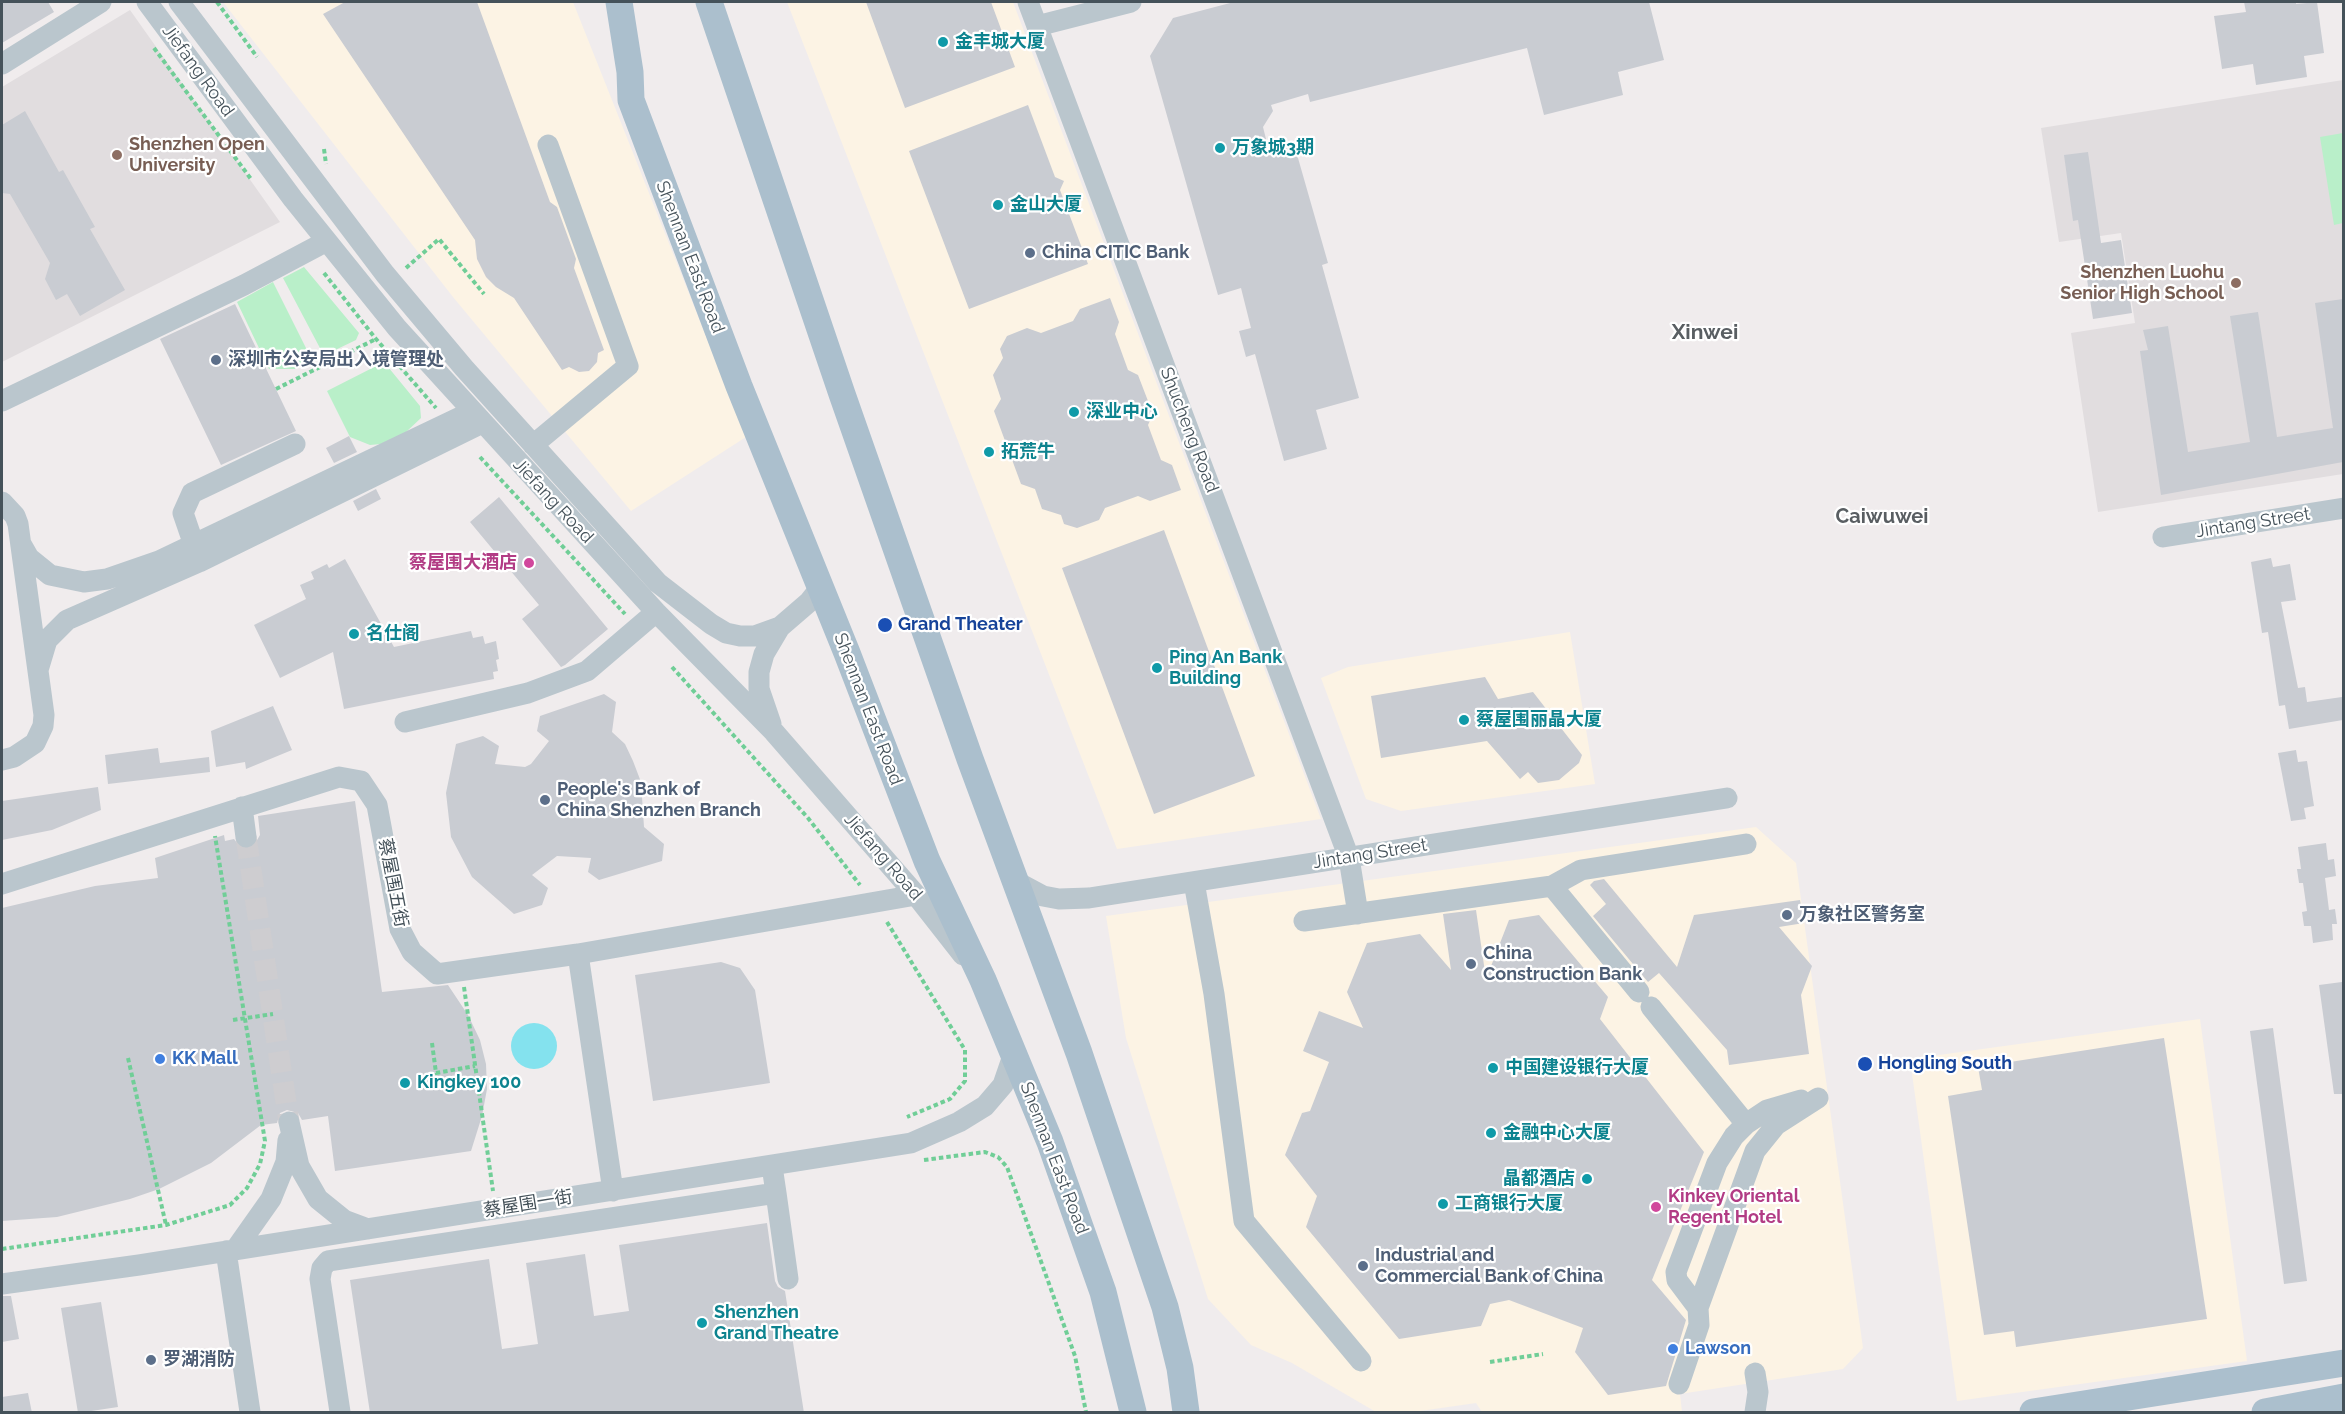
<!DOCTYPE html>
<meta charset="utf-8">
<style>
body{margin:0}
#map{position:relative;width:2345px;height:1414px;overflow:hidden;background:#f0eced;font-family:Raleway,sans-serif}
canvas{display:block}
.frame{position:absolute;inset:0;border:3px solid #45525a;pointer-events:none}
</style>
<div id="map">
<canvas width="2345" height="1414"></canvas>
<div class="frame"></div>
</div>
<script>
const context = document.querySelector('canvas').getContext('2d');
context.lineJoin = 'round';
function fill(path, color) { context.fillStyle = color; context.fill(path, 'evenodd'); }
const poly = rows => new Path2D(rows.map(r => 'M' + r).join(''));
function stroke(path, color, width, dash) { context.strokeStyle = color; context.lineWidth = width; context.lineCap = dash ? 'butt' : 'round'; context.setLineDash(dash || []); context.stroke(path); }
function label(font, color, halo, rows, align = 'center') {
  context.font = font + ' Raleway,"Noto Sans SC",sans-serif'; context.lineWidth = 4.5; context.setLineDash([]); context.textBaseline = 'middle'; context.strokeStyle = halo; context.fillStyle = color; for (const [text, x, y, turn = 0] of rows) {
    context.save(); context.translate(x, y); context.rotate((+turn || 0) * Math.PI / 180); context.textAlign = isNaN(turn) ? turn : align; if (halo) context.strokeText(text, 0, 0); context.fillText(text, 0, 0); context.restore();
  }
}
fill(poly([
 [223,2,573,2,746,437,631,511,453,297],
 [787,2,1013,2,1321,819,1117,849],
 [1570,632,1595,784,1401,811,1366,799,1321,678,1348,667],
 [1756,827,1796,863,1863,1348,1843,1369,1680,1394,1682,1412,1482,1412,1476,1403,1413,1412,1376,1412,1292,1363,1251,1345,1208,1299,1126,1038,1106,916],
 [2200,1019,2247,1361,1957,1401,1910,1059]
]), '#fcf3e4');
fill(poly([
 [130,10,280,222,2,362,2,87],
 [2343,80,2343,474,2098,512,2071,333,2135,323,2121,233,2059,242,2041,128]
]), '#e1dddf');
fill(poly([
 [2343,133,2343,223,2334,225,2320,137],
 [304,267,359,333,356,340,331,352,321,350,283,278],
 [273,282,312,360,296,369,269,369,237,302],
 [384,362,420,406,421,418,405,433,381,444,370,445,350,437,327,391]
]), '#b9efc9');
fill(poly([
 '511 1046a23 23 0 1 1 46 0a23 23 0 1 1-46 0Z'
]), '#84e2ee');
fill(poly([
 [2,2,48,2,54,12,2,43],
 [345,2,477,2,550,202,557,207,576,259,574,268,604,350,598,353,597,362,589,371,579,372,569,367,562,370,514,298,496,287,486,277,477,259,475,240,323,14],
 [866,2,991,2,1015,67,905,108],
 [1234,2,1649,2,1664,60,1618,72,1623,95,1544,115,1527,48,1310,102,1308,94,1271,105,1273,111,1263,127,1269,151,1294,144,1328,263,1322,265,1359,398,1316,410,1327,449,1284,461,1255,354,1246,357,1239,331,1251,328,1241,288,1218,295,1150,56,1173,18],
 [2244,2,2296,2,2296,4,2317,2,2324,53,2304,56,2307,77,2256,85,2253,64,2222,69,2214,16,2246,12],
 [1028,105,1055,177,1064,181,1060,190,1088,264,969,309,909,151],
 [25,111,59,172,63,170,95,227,90,229,125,290,80,316,67,294,56,300,45,279,50,263,10,194,2,193,2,125],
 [2088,152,2101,243,2121,240,2132,313,2093,319,2078,220,2073,221,2064,155],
 [1110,298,1119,322,1115,334,1128,370,1138,375,1153,414,1148,425,1161,460,1172,465,1181,490,1150,501,1138,496,1105,508,1099,520,1077,528,1064,524,1061,515,1042,509,1035,489,1021,484,994,411,1001,399,993,375,1003,358,1000,349,1007,336,1027,328,1041,333,1073,321,1080,309],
 [2343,299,2343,462,2161,495,2140,351,2148,350,2143,330,2168,326,2188,452,2250,442,2230,316,2258,312,2277,437,2333,428,2315,303],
 [235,304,296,431,221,465,160,339],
 [349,436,357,452,334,463,326,448],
 [376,489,381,499,358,511,353,501],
 [499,497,608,629,565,665,561,667,522,619,539,605,470,522],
 [1164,530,1255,776,1154,814,1062,568],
 [2271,558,2273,567,2290,564,2296,600,2281,602,2298,688,2305,687,2307,702,2342,697,2343,720,2289,729,2285,705,2279,706,2268,632,2262,633,2251,562],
 [345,559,394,647,471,631,473,638,483,636,485,644,496,641,499,659,496,660,498,671,493,672,494,679,344,709,333,652,280,678,254,625,306,599,300,585,314,579,311,572,327,564,329,568],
 [1485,677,1498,699,1533,692,1582,755,1579,763,1559,780,1538,783,1528,772,1520,779,1487,741,1381,758,1371,696],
 [604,694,616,702,612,732,625,744,633,761,641,782,644,827,664,844,662,861,599,880,588,872,591,858,557,856,532,875,548,888,542,905,514,914,472,877,451,837,446,793,456,744,483,736,499,746,495,764,525,767,531,764,549,741,537,731,540,716],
 [273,706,292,750,246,769,245,762,216,767,211,731],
 [158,748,160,763,209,757,210,772,108,784,105,755],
 [2296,750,2298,762,2307,761,2314,806,2304,808,2306,819,2291,821,2278,753],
 [98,787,101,810,52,830,2,840,2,801],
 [355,801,382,992,448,985,468,1015,480,1040,486,1064,487,1089,482,1116,471,1151,335,1171,328,1116,302,1120,298,1113,287,1110,280,1113,277,1123,261,1125,211,1163,159,1189,130,1199,57,1217,2,1221,2,908,95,886,158,878,155,858,224,835,225,841,234,839,241,848,253,847,260,835,258,816],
 [2326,843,2328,860,2334,859,2336,876,2325,878,2329,910,2335,909,2337,924,2332,924,2333,940,2313,943,2311,926,2304,926,2302,912,2307,911,2303,883,2299,883,2297,869,2301,869,2298,847],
 [1604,879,1677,967,1694,915,1800,900,1804,923,1779,927,1812,966,1801,995,1809,1054,1729,1065,1727,1050,1659,973,1648,982,1593,916,1606,904,1590,885,1594,881],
 [1476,910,1486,979,1509,920,1539,915,1608,997,1600,1019,1704,1152,1652,1280,1686,1320,1666,1386,1608,1395,1575,1352,1583,1328,1509,1300,1490,1304,1481,1326,1399,1339,1306,1227,1317,1196,1285,1155,1302,1113,1310,1111,1329,1062,1303,1051,1319,1011,1363,1028,1347,992,1367,943,1420,934,1451,970,1443,914],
 [721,962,740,968,755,990,770,1083,653,1101,635,975],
 [2342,982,2343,1094,2334,1094,2319,985],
 [2273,1028,2307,1281,2284,1284,2250,1031],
 [2164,1038,2207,1319,2016,1347,2014,1331,1984,1335,1948,1096,1982,1090,1978,1067],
 [767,1223,775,1281,778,1287,785,1291,804,1413,370,1413,350,1280,489,1259,502,1349,538,1344,526,1263,585,1254,594,1316,629,1311,619,1245],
 [2,1296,11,1296,19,1339,2,1342],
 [101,1302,118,1407,78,1413,61,1308],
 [28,1393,32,1413,2,1413,2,1397]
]), '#c9ccd2');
stroke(poly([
 [246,837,289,1122]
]), '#cecdd0', 21, [21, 10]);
stroke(poly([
 [217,2,257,57],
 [154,48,251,179],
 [324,149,326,164],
 [406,268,439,239,484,294],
 [324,273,376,339,436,408],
 [276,389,376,339],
 [480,457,625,614],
 [672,667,808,818,860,885],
 [887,922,965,1050,965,1081,950,1099,907,1117],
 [464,987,493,1191],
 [233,1020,273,1014],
 [432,1043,436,1073,475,1066],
 [128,1058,166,1225],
 [924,1160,985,1152,998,1157,1007,1167,1075,1356,1086,1412],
 [2,1249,166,1225,230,1205,247,1188,260,1164,265,1141,215,836],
 [1490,1362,1543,1354]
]), '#70ce97', 4, [4.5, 3]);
stroke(poly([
 [147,2,293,199,397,328,656,612,774,732,916,895,963,955],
 [179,2,385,274,464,368,658,583,711,624,726,633,740,636,755,636,780,627,809,602,820,588],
 [1028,2,1349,858,1358,914],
 [1037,26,1131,2],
 [2,64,101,2],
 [2,401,244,285,327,241],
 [533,445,628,366,548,145],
 [2,502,15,516,18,524,44,715,43,726,35,743,14,757,2,760],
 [2163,537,2344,508],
 [21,544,29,558,50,575,84,582,107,579,159,561,471,412],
 [194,545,183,513,192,493,295,444],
 [38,670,47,640,67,620,199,562,482,423],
 [405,722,528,693,587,671,656,612],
 [771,724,759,689,759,672,764,654,780,627],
 [242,807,246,837],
 [1015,881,1043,896,1059,899,1089,898,1727,798],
 [1194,882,1214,994,1244,1221,1361,1361],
 [2,884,339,777,361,781,377,805,400,929,412,952,437,974,578,954,916,895],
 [1552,886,1639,992],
 [1304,921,1552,886,1581,870,1746,844],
 [578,954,613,1191],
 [1651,1007,1746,1124],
 [289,1122,299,1166,318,1199,344,1220,368,1229],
 [776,1193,788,1279],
 [235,1250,271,1199,286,1162,288,1140],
 [226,1251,250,1412],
 [2,1284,139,1265,911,1143,959,1122,985,1106,1003,1085,1014,1053],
 [1698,1308,1677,1280,1676,1272,1717,1163,1734,1136,1746,1124,1767,1110,1801,1100],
 [1755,1373,1758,1392,1755,1412],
 [1679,1384,1699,1325,1698,1308,1755,1151,1776,1125,1818,1098],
 [340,1412,320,1279,322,1268,328,1261,776,1193,772,1166]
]), '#bac6cd', 21);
stroke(poly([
 [619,2,630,72,631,100,739,386,847,653,927,861,983,980,1050,1142,1103,1292,1133,1412],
 [709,2,842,394,970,759,1079,1053,1165,1307,1180,1368,1186,1412],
 [2033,1412,2344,1363],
 [2265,1412,2344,1397]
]), '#abbfcd', 27);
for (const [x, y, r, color] of [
 [943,42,6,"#0f9aa8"],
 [1220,148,6,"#0f9aa8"],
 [117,155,6,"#8d6e63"],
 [998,205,6,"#0f9aa8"],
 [1030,253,6,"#5c6f8a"],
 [2236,283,6,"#8d6e63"],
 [216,360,6,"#5c6f8a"],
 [1074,412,6,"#0f9aa8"],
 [989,452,6,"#0f9aa8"],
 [529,563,6,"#d1479c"],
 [885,625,8,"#1a4fb4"],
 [354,634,6,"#0f9aa8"],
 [1157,668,6,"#0f9aa8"],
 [1464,720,6,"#0f9aa8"],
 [545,800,6,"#5c6f8a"],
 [1787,915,6,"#5c6f8a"],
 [1471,964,6,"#5c6f8a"],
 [160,1059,6,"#3f7fe0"],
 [1865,1064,8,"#1a4fb4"],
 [1493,1068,6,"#0f9aa8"],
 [405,1083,6,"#0f9aa8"],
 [1491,1133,6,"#0f9aa8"],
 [1587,1179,6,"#0f9aa8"],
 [1443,1204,6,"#0f9aa8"],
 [1656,1207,6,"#d1479c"],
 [1363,1266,6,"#5c6f8a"],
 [702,1323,6,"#0f9aa8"],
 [1673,1349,6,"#3f7fe0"],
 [151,1360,6,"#5c6f8a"]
]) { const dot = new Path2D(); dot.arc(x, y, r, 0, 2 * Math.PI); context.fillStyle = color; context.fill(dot); stroke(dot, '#fff', 2); }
label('bold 18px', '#0d838f', '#fff', [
 ["金丰城大厦",955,42],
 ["万象城3期",1232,148],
 ["金山大厦",1010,205],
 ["深业中心",1086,412],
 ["拓荒牛",1001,452],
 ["名仕阁",366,634],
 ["Ping An Bank",1169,658],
 ["Building",1169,679],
 ["蔡屋围丽晶大厦",1476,720],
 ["中国建设银行大厦",1505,1068],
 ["Kingkey 100",417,1083],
 ["金融中心大厦",1503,1133],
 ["晶都酒店",1575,1179,"right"],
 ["工商银行大厦",1455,1204],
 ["Shenzhen",714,1313],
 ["Grand Theatre",714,1334]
], 'left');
label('18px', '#45525a', '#fff', [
 ["Jiefang Road",198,71,54],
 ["Shennan East Road",690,257,69],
 ["Shucheng Road",1189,430,69],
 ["Jiefang Road",553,501,47],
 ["Jintang Street",2253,523,-9],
 ["Shennan East Road",868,709,69],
 ["Jintang Street",1370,854,-9],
 ["Jiefang Road",883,857,49],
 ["蔡屋围五街",393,883,79],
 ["Shennan East Road",1054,1158,69],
 ["蔡屋围一街",528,1204,-9]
]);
label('bold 18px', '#785e54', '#fff', [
 ["Shenzhen Open",129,145],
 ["University",129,166],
 ["Shenzhen Luohu",2224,273,"right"],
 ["Senior High School",2224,294,"right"]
], 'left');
label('bold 18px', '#4e5e75', '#fff', [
 ["China CITIC Bank",1042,253],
 ["深圳市公安局出入境管理处",228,360],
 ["People's Bank of",557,790],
 ["China Shenzhen Branch",557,811],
 ["万象社区警务室",1799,915],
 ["China",1483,954],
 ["Construction Bank",1483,975],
 ["Industrial and",1375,1256],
 ["Commercial Bank of China",1375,1277],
 ["罗湖消防",163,1360]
], 'left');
label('bold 18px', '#b23c85', '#fff', [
 ["蔡屋围大酒店",517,563],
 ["Kinkey Oriental",1668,1197,"left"],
 ["Regent Hotel",1668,1218,"left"]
], 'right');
label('bold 18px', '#164399', '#fff', [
 ["Grand Theater",898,625],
 ["Hongling South",1878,1064]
], 'left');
label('bold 18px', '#366cbe', '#fff', [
 ["KK Mall",172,1059],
 ["Lawson",1685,1349]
], 'left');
label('bold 20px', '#595e62', '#fff', [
 ["Caiwuwei",1882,517]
]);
label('bold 21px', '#595e62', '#fff', [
 ["Xinwei",1705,333]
]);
</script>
